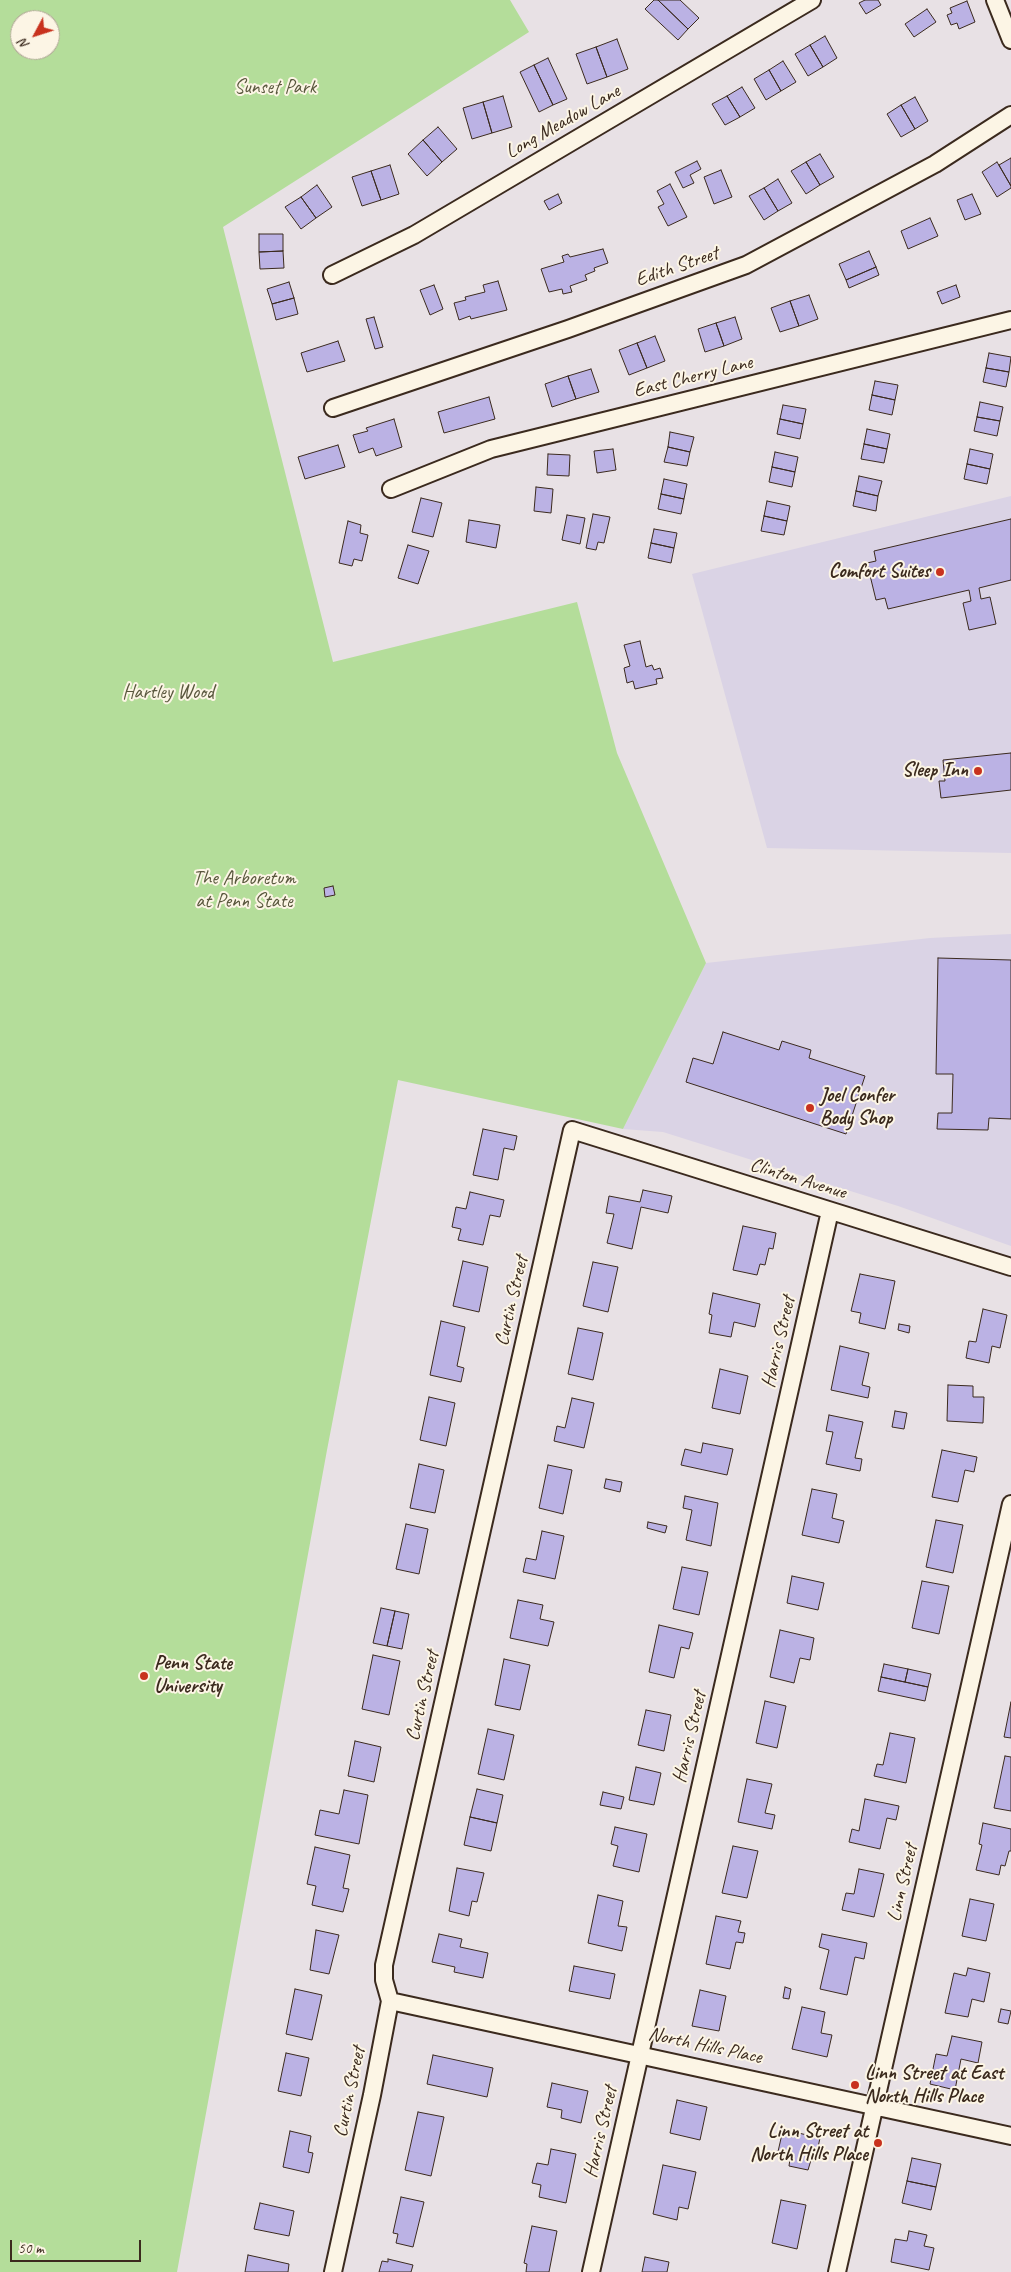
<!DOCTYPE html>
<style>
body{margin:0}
#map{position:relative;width:1011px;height:2272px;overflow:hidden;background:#e8e1e5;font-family:Caveat,sans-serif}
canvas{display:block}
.north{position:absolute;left:10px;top:10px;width:50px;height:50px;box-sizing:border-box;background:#fcf5e5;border:1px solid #afa495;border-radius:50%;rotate:230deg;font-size:14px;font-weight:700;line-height:20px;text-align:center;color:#3b2a1e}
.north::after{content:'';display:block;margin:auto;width:18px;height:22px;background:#c8321e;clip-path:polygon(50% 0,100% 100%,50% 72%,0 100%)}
.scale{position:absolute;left:10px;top:2240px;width:131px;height:22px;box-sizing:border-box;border:2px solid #3b2a1e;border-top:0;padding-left:6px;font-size:15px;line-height:18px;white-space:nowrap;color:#3b2a1e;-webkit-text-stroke:4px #fcf5e5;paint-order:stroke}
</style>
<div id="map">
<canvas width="1011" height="2272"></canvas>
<div class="north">N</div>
<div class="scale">50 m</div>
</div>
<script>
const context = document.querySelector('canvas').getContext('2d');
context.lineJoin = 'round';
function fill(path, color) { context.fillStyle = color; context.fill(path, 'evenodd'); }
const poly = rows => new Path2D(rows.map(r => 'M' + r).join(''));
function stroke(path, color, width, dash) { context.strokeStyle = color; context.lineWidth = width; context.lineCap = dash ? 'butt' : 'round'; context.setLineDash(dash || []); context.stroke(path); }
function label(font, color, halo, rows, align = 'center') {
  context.font = font + ' Caveat,sans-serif'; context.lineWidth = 4; context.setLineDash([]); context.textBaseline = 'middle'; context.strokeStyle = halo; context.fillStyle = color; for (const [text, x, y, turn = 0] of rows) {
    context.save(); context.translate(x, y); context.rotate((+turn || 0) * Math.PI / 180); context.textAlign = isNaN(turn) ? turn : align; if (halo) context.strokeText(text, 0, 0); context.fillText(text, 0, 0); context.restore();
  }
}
fill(poly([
 [1011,496,1011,853,767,848,692,574],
 [1011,934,1011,1246,898,1206,663,1132,623,1129,706,963,930,938]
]), '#dad3e5');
fill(poly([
 [0,0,510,0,529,32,223,227,333,662,577,602,617,753,706,963,623,1129,398,1080,327,1450,177,2272,0,2272],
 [20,20,50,20,50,50,20,50]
]), '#b4dd9a');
const building = poly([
 [654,0,658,0,688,29,678,40,645,9,654,0],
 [658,0,680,0,699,18,688,29,658,0],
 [865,0,878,0,881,5,866,14,859,3,865,0],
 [967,1,975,22,959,29,957,23,951,25,947,15,952,13,950,8,967,1],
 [927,9,936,22,914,37,905,24,927,9],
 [825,36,837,58,823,67,810,45,825,36],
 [617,39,628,69,607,77,596,47,617,39],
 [810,45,823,67,808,76,795,54,810,45],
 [596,47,607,77,587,84,576,54,596,47],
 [548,58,567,99,553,105,534,65,548,58],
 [783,61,796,82,781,91,769,70,783,61],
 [534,65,553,105,539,112,520,72,534,65],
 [769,70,781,91,766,100,754,79,769,70],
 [742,87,755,108,740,117,727,96,742,87],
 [503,96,512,127,492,133,483,102,503,96],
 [727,96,740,117,725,125,712,104,727,96],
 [915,97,928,121,915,129,901,105,915,97],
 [483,102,492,133,472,139,463,108,483,102],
 [901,105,915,129,901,137,887,114,901,105],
 [438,127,457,149,442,162,423,140,438,127],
 [423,140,442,162,427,176,408,154,423,140],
 [820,154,834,177,820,185,806,162,820,154],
 [1011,158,1011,186,999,165,1011,158],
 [697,161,701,169,690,175,694,183,683,188,675,172,697,161],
 [806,162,820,185,806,194,791,171,806,162],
 [997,162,1011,186,1011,188,997,197,982,172,997,162],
 [390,165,399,194,381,200,371,171,390,165],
 [721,170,732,197,714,204,704,177,721,170],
 [371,171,381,200,362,206,352,177,371,171],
 [778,179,792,203,778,211,764,188,778,179],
 [670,184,687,217,668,226,658,207,664,204,657,191,670,184],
 [317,185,332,207,316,218,301,197,317,185],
 [764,188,778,211,764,220,749,196,764,188],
 [558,194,562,203,549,210,544,201,558,194],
 [972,194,981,214,965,220,957,200,972,194],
 [301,197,316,218,301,229,285,207,301,197],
 [930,218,938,236,908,249,901,231,930,218],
 [259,234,283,234,283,251,259,252,259,234],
 [603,249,608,263,594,268,595,271,585,275,587,280,570,286,572,292,563,294,562,289,549,292,541,269,564,262,562,256,568,254,570,257,603,249],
 [283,251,284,268,260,269,259,252,283,251],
 [869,251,876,267,846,280,839,264,869,251],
 [876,267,879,275,849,288,846,280,876,267],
 [498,281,507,310,471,319,470,316,459,320,454,303,466,300,465,297,485,292,483,285,498,281],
 [289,282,294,298,272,304,267,289,289,282],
 [434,285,443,309,430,315,420,290,434,285],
 [956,285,960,297,942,304,937,292,956,285],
 [809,295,818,319,799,326,790,301,809,295],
 [294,298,298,314,276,320,272,304,294,298],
 [790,301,799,326,780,332,771,308,790,301],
 [374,317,383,347,375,349,366,319,374,317],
 [735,317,742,339,724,346,716,323,735,317],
 [716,323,724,346,705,352,698,329,716,323],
 [655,336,665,361,647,368,637,343,655,336],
 [338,341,345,361,307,372,301,353,338,341],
 [637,343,647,368,629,375,619,350,637,343],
 [989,353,1011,357,1009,372,986,368,989,353],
 [986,368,1009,372,1006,387,983,382,986,368],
 [591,369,599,392,576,399,568,376,591,369],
 [568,376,576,399,552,407,545,384,568,376],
 [875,381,898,385,895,400,872,395,875,381],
 [872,395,895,400,892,415,869,410,872,395],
 [489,397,495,419,444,433,438,412,489,397],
 [980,402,1003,407,1000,421,977,417,980,402],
 [783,405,806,409,803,424,780,419,783,405],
 [977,417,1000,421,997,436,974,431,977,417],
 [394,419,402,447,376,456,373,448,359,453,353,435,368,431,366,428,394,419],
 [780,419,803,424,800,439,777,434,780,419],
 [867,429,890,434,887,449,864,444,867,429],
 [670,432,694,437,690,452,668,447,670,432],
 [864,444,887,449,884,463,861,459,864,444],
 [338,445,345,467,305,479,298,457,338,445],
 [668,447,690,452,687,466,664,462,668,447],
 [613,449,616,470,597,473,594,451,613,449],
 [970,449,993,454,990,469,967,464,970,449],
 [775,452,798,457,795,472,772,467,775,452],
 [548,454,570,455,569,476,547,475,548,454],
 [967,464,990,469,987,484,964,479,967,464],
 [772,467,795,472,792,487,769,482,772,467],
 [859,476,882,481,878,496,856,491,859,476],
 [664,479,687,484,684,499,661,494,664,479],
 [536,487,553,489,551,513,534,511,536,487],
 [856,491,878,496,876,511,853,506,856,491],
 [661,494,684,499,681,514,658,509,661,494],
 [421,498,442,503,433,537,412,532,421,498],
 [767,501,790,506,787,521,764,516,767,501],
 [593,514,610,517,604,543,598,542,596,550,586,548,593,514],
 [567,515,585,518,580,544,562,540,567,515],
 [764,516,787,521,784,535,761,531,764,516],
 [1011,519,1011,580,979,588,981,599,990,597,996,624,969,630,963,603,971,601,969,590,888,609,885,598,876,600,867,563,876,561,874,551,1011,519],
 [469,520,500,525,496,548,466,542,469,520],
 [348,521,361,525,360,533,368,535,362,561,354,559,352,566,339,563,348,521],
 [654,529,677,533,674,548,651,543,654,529],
 [651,543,674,548,671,563,648,558,651,543],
 [408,545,429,551,418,584,398,578,408,545],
 [640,641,646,667,652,665,654,670,660,668,663,678,656,679,657,684,635,689,633,681,627,683,624,668,630,666,624,645,640,641],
 [1011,753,1011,790,941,798,939,781,945,781,943,760,1011,753],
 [333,886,335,895,325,897,324,888,333,886],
 [938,958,1011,960,1011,1119,989,1118,988,1130,937,1129,938,1113,952,1113,953,1074,936,1074,938,958],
 [723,1032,779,1050,782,1041,811,1050,809,1058,865,1076,846,1134,686,1082,693,1058,713,1064,723,1032],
 [483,1129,517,1136,514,1150,504,1148,498,1180,473,1175,483,1129],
 [643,1190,672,1196,668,1213,641,1207,632,1249,607,1243,614,1214,606,1213,609,1196,640,1202,643,1190],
 [470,1192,504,1200,500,1217,490,1215,483,1245,458,1240,461,1229,452,1227,456,1207,466,1209,470,1192],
 [743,1226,776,1233,773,1249,769,1248,765,1265,760,1264,757,1275,733,1270,743,1226],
 [463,1261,488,1267,479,1312,453,1306,463,1261],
 [593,1262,618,1267,608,1312,583,1306,593,1262],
 [860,1274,895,1281,885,1329,859,1323,861,1313,851,1311,860,1274],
 [713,1293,760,1304,755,1327,734,1322,731,1337,709,1333,712,1315,709,1314,713,1293],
 [983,1309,1007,1315,1000,1348,992,1346,989,1363,966,1358,969,1341,976,1342,983,1309],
 [441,1321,465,1327,457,1366,464,1368,461,1382,430,1375,441,1321],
 [899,1324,910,1326,909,1333,898,1330,899,1324],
 [578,1328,603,1333,593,1380,568,1374,578,1328],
 [840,1346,869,1353,862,1385,870,1387,868,1398,831,1390,840,1346],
 [720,1369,748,1376,740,1414,712,1408,720,1369],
 [948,1385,973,1386,973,1397,984,1397,983,1423,947,1421,948,1385],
 [429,1397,455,1403,446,1446,420,1440,429,1397],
 [572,1398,594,1403,584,1448,554,1441,557,1426,565,1428,572,1398],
 [895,1411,907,1413,904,1429,892,1427,895,1411],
 [829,1415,863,1422,855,1458,862,1459,860,1471,826,1464,833,1432,826,1431,829,1415],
 [703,1443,733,1449,727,1475,681,1465,685,1449,701,1453,703,1443],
 [942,1450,977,1457,974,1472,965,1470,958,1502,932,1497,942,1450],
 [419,1464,444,1470,435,1513,410,1508,419,1464],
 [548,1465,572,1470,563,1514,539,1508,548,1465],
 [606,1479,622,1482,620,1492,604,1488,606,1479],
 [812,1489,837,1494,832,1518,844,1521,839,1543,802,1535,812,1489],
 [685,1496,718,1503,711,1546,686,1540,692,1510,683,1508,685,1496],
 [936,1520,963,1525,953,1573,926,1567,936,1520],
 [648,1522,667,1526,665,1533,647,1528,648,1522],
 [406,1524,428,1529,419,1574,396,1569,406,1524],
 [542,1531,564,1536,555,1579,523,1572,526,1558,536,1560,542,1531],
 [682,1567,708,1572,699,1615,673,1609,682,1567],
 [792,1576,824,1583,818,1610,787,1603,792,1576],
 [922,1581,949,1586,939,1634,912,1628,922,1581],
 [518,1600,543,1605,540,1619,554,1622,548,1646,510,1638,518,1600],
 [381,1608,395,1611,387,1646,373,1643,381,1608],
 [395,1611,409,1614,402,1649,387,1646,395,1611],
 [659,1625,693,1633,689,1649,681,1647,674,1678,649,1672,659,1625],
 [780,1630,814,1638,810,1660,800,1658,794,1683,770,1677,780,1630],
 [373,1655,400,1661,389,1715,362,1709,373,1655],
 [504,1659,530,1665,520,1710,495,1705,504,1659],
 [884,1664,908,1669,905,1682,881,1677,884,1664],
 [908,1669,931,1674,928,1687,905,1682,908,1669],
 [881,1677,928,1687,925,1701,878,1691,881,1677],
 [765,1701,786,1706,777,1748,756,1743,765,1701],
 [1011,1702,1011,1738,1004,1737,1011,1702],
 [646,1710,671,1715,664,1751,638,1745,646,1710],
 [488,1729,514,1735,504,1780,478,1774,488,1729],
 [890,1733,915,1738,906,1783,874,1776,877,1764,883,1765,890,1733],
 [355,1741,381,1747,374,1782,348,1776,355,1741],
 [1005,1756,1011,1757,1011,1811,994,1808,1005,1756],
 [636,1767,661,1773,654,1805,629,1800,636,1767],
 [747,1779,772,1784,765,1813,775,1815,772,1829,738,1822,747,1779],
 [477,1789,503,1795,497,1823,470,1817,477,1789],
 [344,1790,368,1795,359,1844,315,1835,320,1810,339,1814,344,1790],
 [603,1792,624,1797,621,1809,600,1805,603,1792],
 [865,1799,899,1806,896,1820,887,1818,880,1849,849,1842,852,1829,859,1831,865,1799],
 [470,1817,497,1823,491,1851,464,1845,470,1817],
 [983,1823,1011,1829,1011,1851,1009,1851,1005,1866,1001,1865,999,1875,976,1870,982,1845,979,1844,983,1823],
 [615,1827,647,1834,639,1872,613,1866,618,1846,611,1844,615,1827],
 [733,1846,758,1851,747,1898,722,1893,733,1846],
 [315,1847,350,1855,343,1888,349,1889,343,1912,312,1905,316,1886,307,1884,315,1847],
 [457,1868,484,1873,477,1902,472,1901,469,1916,449,1911,457,1868],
 [859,1869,884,1874,874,1917,842,1910,846,1893,854,1894,859,1869],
 [598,1895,623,1901,618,1926,627,1927,622,1951,588,1943,598,1895],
 [970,1899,994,1904,986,1941,962,1936,970,1899],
 [716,1916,741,1921,738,1932,745,1933,743,1943,736,1942,730,1969,706,1964,716,1916],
 [316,1930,339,1935,329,1974,310,1970,316,1930],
 [439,1934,462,1939,460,1947,488,1953,483,1978,454,1972,455,1967,432,1962,439,1934],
 [822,1934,867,1943,864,1959,855,1957,847,1995,820,1989,829,1950,819,1947,822,1934],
 [574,1966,615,1974,610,1999,569,1991,574,1966],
 [968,1968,990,1973,984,2002,972,1999,968,2017,945,2013,954,1973,966,1976,968,1968],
 [785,1987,791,1989,789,1999,783,1998,785,1987],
 [295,1989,322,1995,312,2040,286,2034,295,1989],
 [700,1990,726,1996,719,2031,692,2026,700,1990],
 [802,2007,825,2012,821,2033,832,2035,827,2057,792,2049,802,2007],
 [1001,2009,1011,2011,1008,2024,998,2022,1001,2009],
 [952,2036,982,2042,978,2063,961,2059,955,2090,930,2084,936,2054,947,2056,952,2036],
 [286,2053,309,2058,301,2096,278,2091,286,2053],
 [433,2055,493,2068,487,2097,427,2084,433,2055],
 [552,2083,588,2091,581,2123,561,2118,562,2110,547,2107,552,2083],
 [677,2100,707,2107,700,2140,670,2133,677,2100],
 [418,2112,444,2117,431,2176,405,2170,418,2112],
 [290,2131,311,2136,308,2152,313,2153,309,2173,283,2167,290,2131],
 [794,2132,820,2138,815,2161,811,2160,808,2170,789,2166,790,2159,777,2156,782,2134,793,2137,794,2132],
 [551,2149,576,2154,566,2203,539,2197,541,2185,532,2183,537,2163,548,2165,551,2149],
 [912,2158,941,2164,936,2187,907,2181,912,2158],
 [663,2165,696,2172,688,2209,679,2207,677,2220,653,2214,663,2165],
 [907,2181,936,2187,931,2210,902,2203,907,2181],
 [401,2197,424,2202,413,2247,396,2243,398,2234,393,2233,401,2197],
 [781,2200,806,2205,797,2249,772,2243,781,2200],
 [260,2203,294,2211,289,2236,254,2229,260,2203],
 [532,2226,557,2231,549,2272,526,2272,527,2264,524,2263,532,2226],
 [909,2231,927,2235,924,2246,934,2248,929,2270,891,2262,895,2239,907,2241,909,2231],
 [248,2255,289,2264,288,2272,245,2272,248,2255],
 [645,2257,669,2262,667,2272,642,2272,645,2257],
 [388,2259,413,2265,411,2272,379,2272,382,2261,388,2262,388,2259]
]);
fill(building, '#bbb2e4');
stroke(building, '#3b2a1e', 1);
const street = poly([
 [995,0,1011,40],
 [332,275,414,235,812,0],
 [333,408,568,329,746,265,935,164,1011,115],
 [391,489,491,449,1011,320],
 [390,2001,1011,2136],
 [333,2272,372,2095,390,2001,384,1980,384,1965,572,1130,1011,1267],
 [591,2272,830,1211],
 [837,2272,1011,1504]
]);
stroke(street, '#3b2a1e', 20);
stroke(street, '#fcf5e5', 16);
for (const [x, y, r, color] of [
 [940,572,5,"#c8321e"],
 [978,771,5,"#c8321e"],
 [810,1108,5,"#c8321e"],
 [144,1676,5,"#c8321e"],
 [855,2085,5,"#c8321e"],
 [878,2143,5,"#c8321e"]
]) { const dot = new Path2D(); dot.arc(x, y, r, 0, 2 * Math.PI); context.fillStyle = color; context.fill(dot); stroke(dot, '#fcf5e5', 2); }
label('20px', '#59573d', '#fcf5e5', [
 ["Sunset Park",275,88],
 ["Hartley Wood",168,693],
 ["The Arboretum",244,879],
 ["at Penn State",244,902]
]);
label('20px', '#3b2a1e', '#fcf5e5', [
 ["Long Meadow Lane",563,122,-30],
 ["Edith Street",677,267,-19],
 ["East Cherry Lane",693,377,-14],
 ["Clinton Avenue",798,1179,17],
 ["Curtin Street",512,1301,-77],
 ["Harris Street",779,1342,-77],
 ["Curtin Street",423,1696,-77],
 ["Harris Street",690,1737,-77],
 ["Linn Street",903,1883,-77],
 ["North Hills Place",705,2046,12],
 ["Curtin Street",350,2092,-78],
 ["Harris Street",601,2132,-77]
]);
label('bold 20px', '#3b2a1e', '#fcf5e5', [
 ["Comfort Suites",930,572],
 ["Sleep Inn",968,771],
 ["Joel Confer",820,1096,"left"],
 ["Body Shop",820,1119,"left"],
 ["Penn State",154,1664,"left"],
 ["University",154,1687,"left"],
 ["Linn Street at East",865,2074,"left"],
 ["North Hills Place",865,2097,"left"],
 ["Linn Street at",868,2132],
 ["North Hills Place",868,2155]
], 'right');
</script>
